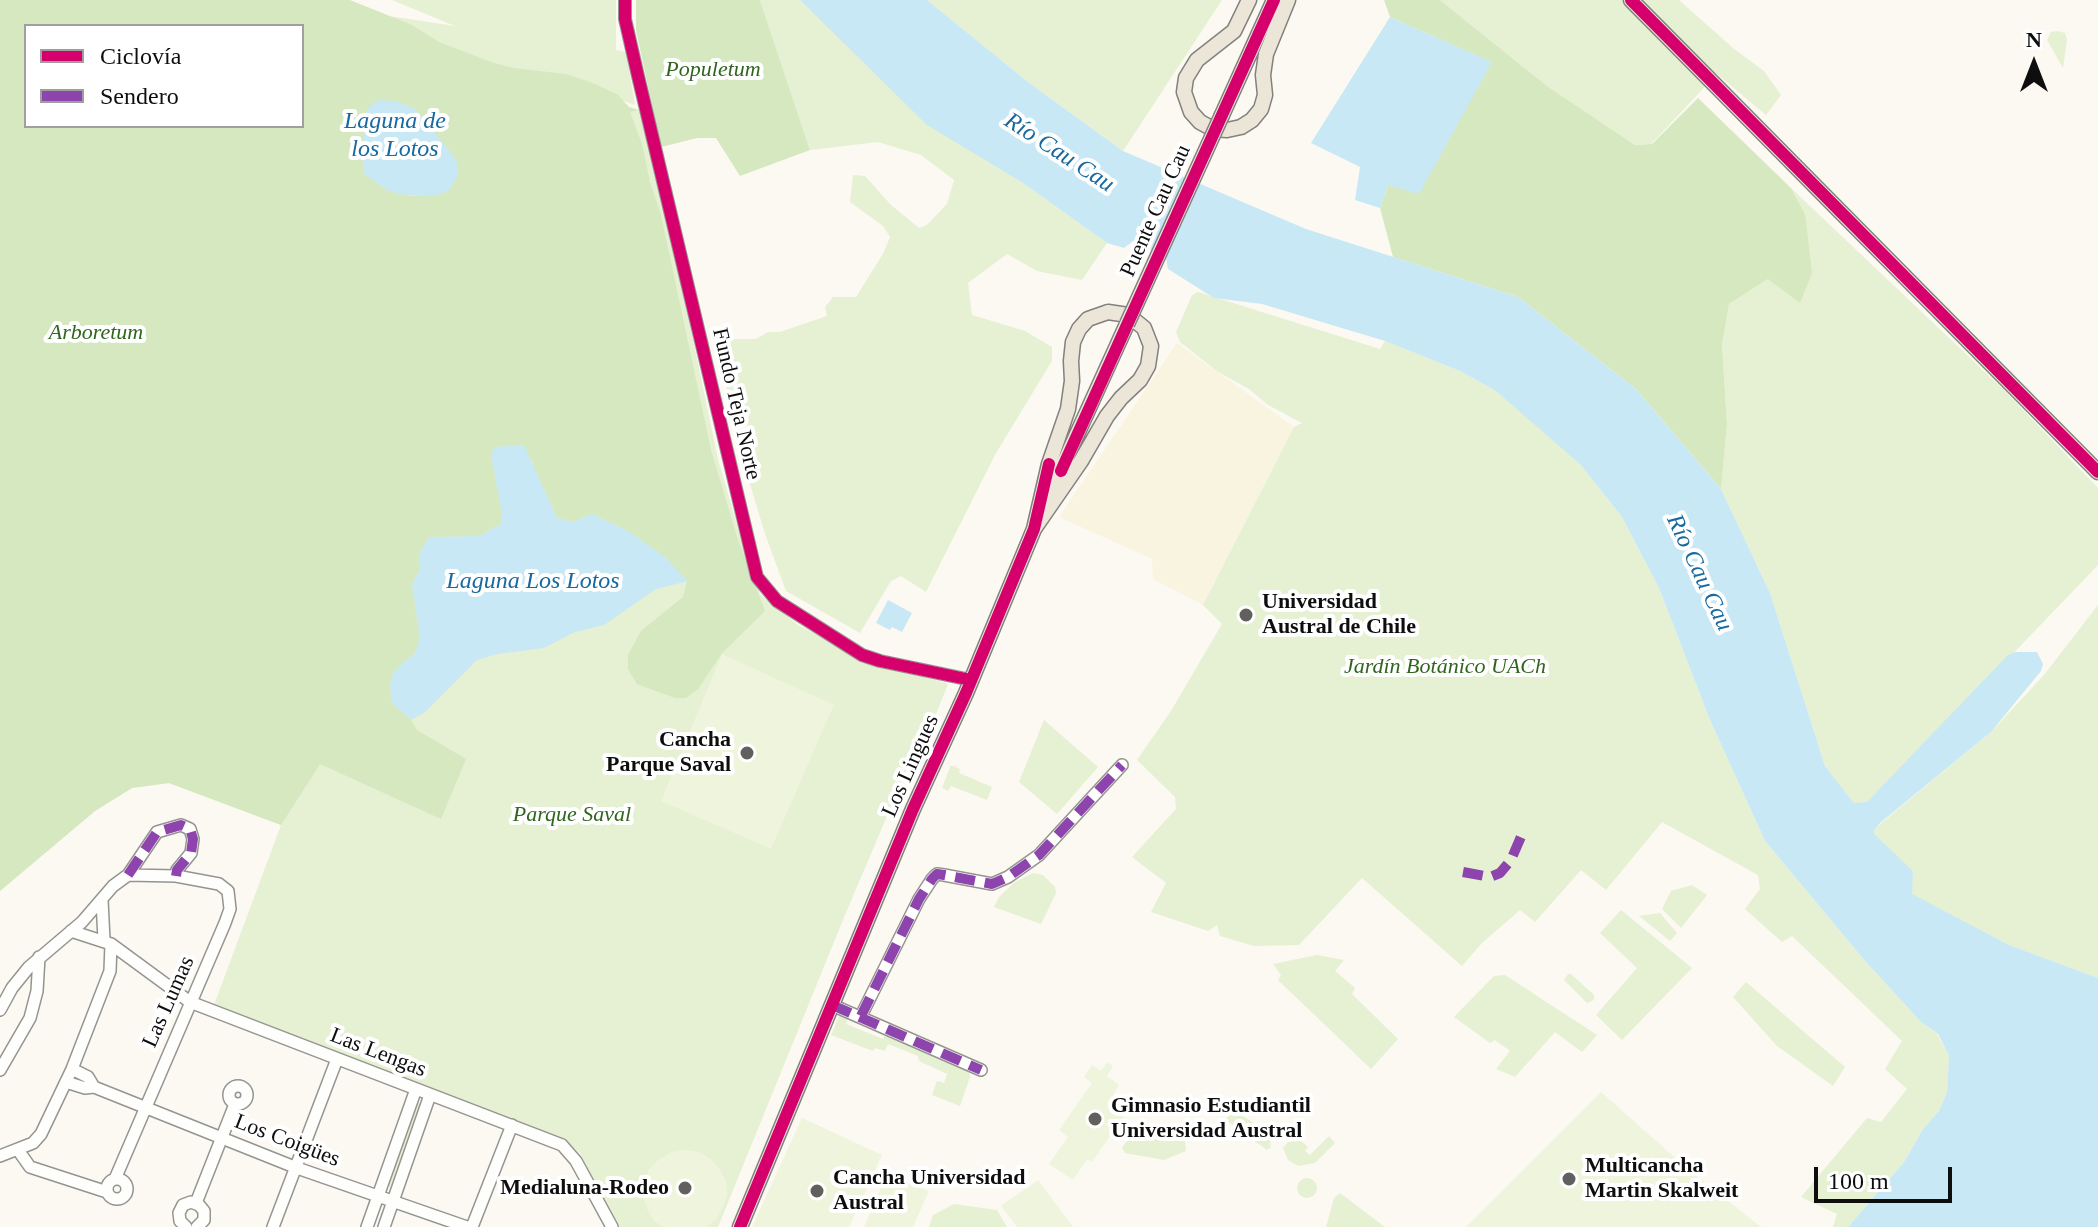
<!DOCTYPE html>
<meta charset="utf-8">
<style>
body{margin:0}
#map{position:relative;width:2098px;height:1227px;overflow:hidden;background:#fbf9f2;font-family:"Times New Roman",serif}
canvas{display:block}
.legend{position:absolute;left:24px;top:24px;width:280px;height:104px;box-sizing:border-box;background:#fff;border:2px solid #9f9f9f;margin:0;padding:10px 14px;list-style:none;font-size:24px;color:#0e0e0e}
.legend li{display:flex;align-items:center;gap:16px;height:40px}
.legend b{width:40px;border:2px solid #9f9f9f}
.north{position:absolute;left:1994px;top:24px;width:80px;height:80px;-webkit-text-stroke:6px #fff;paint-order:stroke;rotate:0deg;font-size:22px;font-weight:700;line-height:32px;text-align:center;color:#0e0e0e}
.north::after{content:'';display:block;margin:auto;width:28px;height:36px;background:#0e0e0e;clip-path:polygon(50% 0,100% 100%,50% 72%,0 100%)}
.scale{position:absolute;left:1814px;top:1167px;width:138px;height:36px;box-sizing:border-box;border:4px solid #0e0e0e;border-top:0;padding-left:10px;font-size:24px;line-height:28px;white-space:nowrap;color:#0e0e0e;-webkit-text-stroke:6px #fff;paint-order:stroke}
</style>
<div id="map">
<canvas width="2098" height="1227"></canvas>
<ul class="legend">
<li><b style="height:10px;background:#d6006c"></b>Ciclovía</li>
<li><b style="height:10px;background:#8e44ad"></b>Sendero</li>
</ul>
<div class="north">N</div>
<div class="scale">100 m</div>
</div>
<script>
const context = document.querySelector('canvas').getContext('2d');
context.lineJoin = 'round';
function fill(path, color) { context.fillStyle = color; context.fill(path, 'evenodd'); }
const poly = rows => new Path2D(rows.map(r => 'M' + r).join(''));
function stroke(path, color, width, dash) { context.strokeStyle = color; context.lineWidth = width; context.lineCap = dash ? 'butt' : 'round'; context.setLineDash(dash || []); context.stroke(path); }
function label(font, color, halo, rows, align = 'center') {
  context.font = font + ' "Times New Roman",serif'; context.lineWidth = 8; context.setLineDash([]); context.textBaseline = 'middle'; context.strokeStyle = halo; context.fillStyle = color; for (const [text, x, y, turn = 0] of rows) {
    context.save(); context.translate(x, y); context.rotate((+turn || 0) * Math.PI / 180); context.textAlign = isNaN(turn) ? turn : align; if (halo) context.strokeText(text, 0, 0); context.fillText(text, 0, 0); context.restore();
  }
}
fill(poly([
 [1177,343,1294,427,1203,605,1153,579,1152,559,1059,517]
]), '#f8f4df');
fill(poly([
 [0,0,322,6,455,26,392,0,616,0,616,50,626,52,635,105,583,86,396,97,404,110,454,135,639,110,669,225,718,459,747,560,760,594,798,625,864,659,948,684,924,744,913,755,845,915,718,1227,618,1227,580,1153,564,1140,214,1005,281,825,169,783,132,788,95,811,0,891],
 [26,26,302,26,302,91,332,130,294,126,26,126],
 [760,0,800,0,857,54,1020,181,1107,243,1082,280,1037,271,1007,254,968,283,972,315,1025,331,1052,347,1052,361,996,453,926,592,901,576,891,581,860,633,786,591,765,534,741,454,750,412,735,408,727,391,718,347,735,339,756,339,768,332,780,332,827,316,825,307,833,297,856,297,884,252,890,237,883,226,850,202,853,175,865,176,891,205,919,228,927,225,947,204,954,180,921,155,878,142,810,150],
 [927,0,1222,0,1123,151,1028,82],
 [1440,0,1679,0,1733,48,1764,71,1781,95,1766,115,1717,74,1651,144,1635,145,1547,86],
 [2057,31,2065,33,2067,40,2063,68,2047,40,2051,32],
 [1791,188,2005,391,2098,488,2098,565,1956,713,1867,802,1861,804,1854,803,1825,766,1770,593,1721,489,1727,424,1722,345,1729,304,1768,279,1805,214],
 [1198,292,1380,349,1385,341,1460,371,1496,391,1530,418,1580,464,1622,517,1659,588,1710,720,1765,841,1865,961,1921,1022,1937,1034,1949,1056,1947,1092,1939,1111,1923,1129,1904,1162,1848,1227,1833,1227,1837,1214,1801,1197,1867,1118,1881,1122,1907,1089,1885,1069,1902,1041,1792,936,1782,942,1745,909,1760,889,1758,875,1662,822,1606,890,1581,870,1535,922,1520,910,1482,943,1462,966,1362,878,1299,945,1254,946,1220,936,1217,925,1208,931,1151,912,1166,883,1132,857,1176,809,1175,797,1137,760,1171,711,1222,624,1203,605,1294,427,1302,423,1268,405,1249,389,1218,372,1180,342,1176,332,1192,295],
 [2098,605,2098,978,2009,945,1911,894,1913,871,1875,837,1873,830,1991,732,2044,675],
 [1044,720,1098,767,1057,814,1019,782],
 [951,765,960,769,959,773,992,787,987,800,951,786,948,791,942,788],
 [1033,873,1043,875,1055,887,1056,893,1041,924,994,907,999,897,1015,882],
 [1692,885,1707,895,1681,928,1662,909,1671,891],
 [1621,910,1692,968,1622,1040,1596,1015,1637,968,1600,933],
 [1660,913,1677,933,1670,941,1639,916],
 [1317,955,1344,960,1335,971,1355,988,1352,994,1398,1039,1371,1069,1278,980,1281,975,1273,964],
 [1568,974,1571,974,1594,995,1594,1000,1587,1003,1564,980],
 [1505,975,1525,988,1597,1035,1582,1052,1555,1032,1515,1077,1496,1069,1510,1051,1495,1040,1490,1043,1454,1017,1494,976],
 [1746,982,1845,1067,1833,1086,1777,1046,1733,997],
 [840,1014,848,1017,846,1024,883,1039,886,1034,969,1067,970,1077,960,1106,932,1095,937,1081,944,1083,947,1074,919,1061,918,1056,888,1044,885,1051,875,1048,873,1051,831,1035],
 [417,1102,422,1104,390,1187,386,1185],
 [1236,1112,1269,1132,1271,1147,1267,1150,1224,1119],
 [1142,1119,1178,1141,1185,1141,1186,1151,1164,1160,1125,1153,1122,1148],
 [1329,1136,1335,1143,1315,1163,1298,1166,1288,1160,1283,1148,1288,1142,1301,1141,1308,1147,1305,1151,1310,1155],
 '1297 1188a10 10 0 1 1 20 0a10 10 0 1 1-20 0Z',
 [1340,1193,1385,1227,1326,1227,1334,1198],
 [954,1204,997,1210,1007,1227,929,1227,933,1215]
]), '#e6f0d2');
fill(poly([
 [0,0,350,0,412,25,439,42,491,62,513,68,566,74,590,82,617,94,629,107,639,110,630,112,642,144,650,182,661,215,711,450,737,537,765,611,722,653,698,689,686,698,675,698,637,684,628,669,628,655,641,631,683,597,687,581,665,557,628,531,592,514,573,522,557,518,536,476,532,460,501,509,501,524,479,536,429,537,420,552,420,569,412,584,420,638,415,653,393,672,392,703,411,720,417,730,466,759,441,819,320,764,281,825,169,783,132,788,95,811,0,891],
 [26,26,302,26,302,126,26,126],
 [364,141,441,142,448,149,442,194,412,196,387,190,379,184,362,153],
 [636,0,760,0,810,150,740,176,716,138,697,138,661,147,636,30],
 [1384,0,1440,0,1547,86,1635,145,1652,144,1698,98,1791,188,1805,214,1812,273,1800,303,1768,279,1729,304,1722,345,1727,424,1721,489,1636,389,1518,297,1393,257,1380,208,1388,185,1491,62,1390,17]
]), '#d6e8c0');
fill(poly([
 [722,654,834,705,771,849,661,801],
 [1107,1062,1113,1066,1107,1076,1119,1085,1113,1095,1130,1107,1092,1162,1087,1159,1073,1180,1049,1164,1068,1137,1059,1130,1092,1083,1084,1077,1092,1065,1101,1071],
 [1601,1092,1690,1171,1761,1227,1466,1227],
 [802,1118,882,1155,849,1227,752,1227],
 [685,1150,699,1152,711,1159,720,1169,726,1181,727,1195,723,1208,716,1220,707,1227,663,1227,654,1221,647,1209,643,1196,644,1182,649,1169,659,1159,671,1152],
 [887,1174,929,1191,913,1227,864,1227],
 [1038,1180,1073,1227,1017,1227,1001,1206]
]), '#eff4dc');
fill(poly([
 [800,0,927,0,1028,82,1123,151,1306,229,1518,297,1636,389,1721,489,1770,593,1825,766,1854,803,1867,802,2008,655,2015,652,2037,652,2043,664,2041,671,1991,732,1880,823,1874,830,1874,834,1913,871,1912,894,2009,945,2098,978,2098,1227,1848,1227,1904,1162,1923,1129,1939,1111,1947,1092,1949,1056,1938,1034,1921,1022,1865,961,1765,841,1710,720,1659,588,1622,517,1580,464,1496,391,1460,371,1385,341,1262,304,1214,298,1168,269,1166,257,1133,241,1124,248,1107,243,1020,181,927,125],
 [1390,17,1492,62,1419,194,1388,185,1380,208,1355,200,1360,167,1311,143],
 [378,100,396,101,415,109,448,149,457,162,457,177,450,189,442,194,424,196,399,194,387,190,363,173,363,118,369,107],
 [524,445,557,518,573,522,592,514,628,531,665,557,688,581,656,589,604,625,575,632,544,648,497,654,477,660,424,713,411,720,392,703,390,686,393,672,415,653,420,638,412,584,420,569,420,552,429,537,479,536,501,524,501,509,491,455,495,447],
 [888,600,912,613,902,632,892,627,890,630,876,623]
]), '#c9e8f5');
const minor = poly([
 [625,0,625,19,638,76,757,577,777,601,862,655,880,661,971,680],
 [128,875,157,832,181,825,190,829,193,839,191,853,177,870,176,876],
 [102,900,104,940],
 [71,931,111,944,190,1002,562,1145,576,1161,612,1227],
 [832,1005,981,1070],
 [0,1010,12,988,29,967,82,922,113,886,128,875,176,876,219,884,228,891,230,909,225,923,115,1179],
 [861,1016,919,899,932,879,937,874,944,875,992,884,1008,877,1039,855,1122,765],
 [72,1069,88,1077,94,1087],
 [0,1070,30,1018,37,991,39,957],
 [66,1082,85,1088,94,1087,297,1168,467,1227],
 '229 1095a9 9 0 1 1 18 0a9 9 0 1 1-18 0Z',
 [18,1150,30,1167,107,1192],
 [0,1156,33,1143,41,1134,72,1069,110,971,111,944],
 '107 1189a10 10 0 1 1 20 0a10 10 0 1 1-20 0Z',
 [196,1203,235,1104],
 [186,1227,180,1221,179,1213,183,1205,191,1202,199,1205,204,1211,204,1220,197,1227],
 [273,1227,337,1059],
 [367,1227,416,1089],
 [384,1227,430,1095],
 [472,1227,512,1125]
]);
const major = poly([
 [1249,0,1234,31,1197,60,1186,78,1184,92,1191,112,1200,122,1213,129,1227,130,1241,127,1252,120,1261,109,1265,95,1263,75,1266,54,1288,0],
 [1631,0,2098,472],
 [1222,115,1274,0],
 [1108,312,1128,315,1144,328,1151,346,1148,366,1140,380,1121,398,1107,416,1081,461,1034,529,1049,464,1068,409,1072,381,1071,361,1073,342,1079,329,1088,319,1108,312],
 [740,1227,913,809,966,693,1034,529,1127,324]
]);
stroke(minor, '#959491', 14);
stroke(major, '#82817e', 17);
stroke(minor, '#fefefd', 11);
stroke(major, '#ece6d8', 14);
const majorBridge = poly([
 [1127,324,1222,115]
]);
stroke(majorBridge, '#82817e', 17, []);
stroke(majorBridge, '#ece6d8', 14);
stroke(poly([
 [1463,872,1490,877,1500,873,1511,860,1523,832],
 [128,875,157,832,181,825,190,829,193,839,191,853,177,870,176,876],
 [832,1005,981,1070],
 [861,1016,919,899,932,879,937,874,944,875,992,884,1008,877,1039,855,1122,765]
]), '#8e44ad', 10, [20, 10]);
stroke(poly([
 [625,0,625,19,638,76,757,577,777,601,862,655,880,661,971,680],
 [1631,0,2098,472],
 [1061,471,1274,0],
 [740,1227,913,809,966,693,1034,529,1049,464]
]), '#d6006c', 12);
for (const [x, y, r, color] of [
 [1246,615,8,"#61605e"],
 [747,753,8,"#61605e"],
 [1095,1119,8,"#61605e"],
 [1569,1179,8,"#61605e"],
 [685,1188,8,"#61605e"],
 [817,1191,8,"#61605e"]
]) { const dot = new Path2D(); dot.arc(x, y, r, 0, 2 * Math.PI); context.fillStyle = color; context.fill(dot); stroke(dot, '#fff', 3); }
label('italic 22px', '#30651e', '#fff', [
 ["Populetum",713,70],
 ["Arboretum",96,333],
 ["Jardín Botánico UACh",1445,667],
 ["Parque Saval",572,815]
]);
label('22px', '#0e0e0e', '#fff', [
 ["Puente Cau Cau",1156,211,-66],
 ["Fundo Teja Norte",736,404,77],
 ["Los Lingues",911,766,-66],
 ["Las Lumas",169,1002,-66],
 ["Las Lengas",378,1053,21],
 ["Los Coigües",287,1141,21]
]);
label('bold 22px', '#0e0e0e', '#fff', [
 ["Universidad",1262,602],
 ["Austral de Chile",1262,627],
 ["Cancha",731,740,"right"],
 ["Parque Saval",731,765,"right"],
 ["Gimnasio Estudiantil",1111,1106],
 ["Universidad Austral",1111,1131],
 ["Multicancha",1585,1166],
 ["Martin Skalweit",1585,1191],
 ["Cancha Universidad",833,1178],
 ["Austral",833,1203],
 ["Medialuna-Rodeo",669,1188,"right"]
], 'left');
label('italic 24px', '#17699f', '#fff', [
 ["Laguna de",395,122],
 ["los Lotos",395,150],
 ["Río Cau Cau",1059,153,33],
 ["Río Cau Cau",1699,573,65],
 ["Laguna Los Lotos",533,582]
]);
</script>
